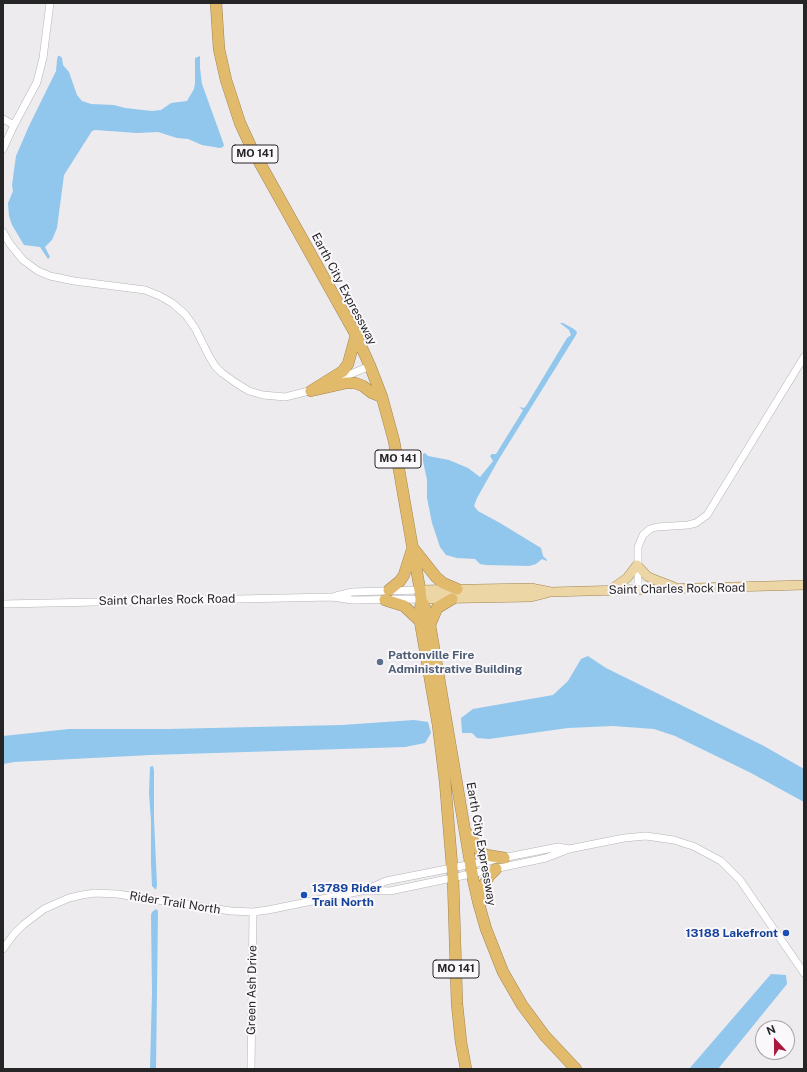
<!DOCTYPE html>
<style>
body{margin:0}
#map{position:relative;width:807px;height:1072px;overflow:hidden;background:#edebee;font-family:"Public Sans",sans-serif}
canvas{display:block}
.frame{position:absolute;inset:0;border:4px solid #262526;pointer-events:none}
.north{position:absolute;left:755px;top:1020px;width:40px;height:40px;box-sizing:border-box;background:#faf8fb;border:1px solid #a5a4a6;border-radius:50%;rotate:338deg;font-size:11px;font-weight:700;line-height:16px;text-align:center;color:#262526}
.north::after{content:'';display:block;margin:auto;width:14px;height:18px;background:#ac1740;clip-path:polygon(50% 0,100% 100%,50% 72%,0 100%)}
</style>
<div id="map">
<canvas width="807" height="1072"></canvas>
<div class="frame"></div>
<div class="north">N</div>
</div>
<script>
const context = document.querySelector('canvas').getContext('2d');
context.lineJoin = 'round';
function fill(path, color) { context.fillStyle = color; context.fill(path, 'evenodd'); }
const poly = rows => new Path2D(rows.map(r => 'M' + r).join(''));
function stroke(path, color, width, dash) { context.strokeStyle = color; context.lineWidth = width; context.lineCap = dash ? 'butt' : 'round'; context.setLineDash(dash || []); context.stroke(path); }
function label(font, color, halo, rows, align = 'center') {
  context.font = font + ' "Public Sans",sans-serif'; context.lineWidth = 4; context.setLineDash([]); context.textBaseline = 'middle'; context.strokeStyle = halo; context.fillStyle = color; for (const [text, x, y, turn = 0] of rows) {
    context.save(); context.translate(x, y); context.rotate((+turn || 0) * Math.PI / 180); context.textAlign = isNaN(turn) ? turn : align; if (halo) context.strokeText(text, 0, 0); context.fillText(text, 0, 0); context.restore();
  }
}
fill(poly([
 [58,56,60,56,62,58,63,65,69,72,77,95,82,101,91,104,114,105,125,108,152,111,161,110,171,103,187,101,194,89,195,83,195,58,200,56,200,68,202,84,224,145,223,147,220,148,202,145,188,139,177,138,158,132,137,133,95,130,92,131,64,175,57,228,52,240,45,247,50,257,48,259,40,247,24,245,12,225,9,216,8,203,13,191,12,185,16,156,29,126,56,71,57,60],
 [560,323,563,323,574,329,577,332,576,335,499,459,477,498,474,506,478,511,500,523,541,548,543,556,547,560,547,561,542,559,536,564,529,566,486,565,480,564,475,559,457,558,446,555,440,547,432,523,427,498,427,480,423,461,423,454,425,453,428,456,449,460,468,468,480,477,493,461,490,456,492,454,496,454,522,412,523,410,519,407,524,408,526,406,567,338,571,335,569,330],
 [588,656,606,668,764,746,804,769,804,802,751,773,675,736,654,729,613,726,568,728,489,739,477,738,472,733,462,733,461,718,473,709,553,695,568,681,581,659],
 [414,720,428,722,431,733,425,743,405,747,151,755,14,762,3,764,3,736,69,729,168,729,342,725],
 [152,766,153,766,154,771,154,819,157,885,156,890,152,886,151,863,151,821,149,793,150,767],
 [156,909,158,911,156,1069,150,1069,152,992,151,915,152,912],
 [771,974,786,975,787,984,718,1069,689,1069]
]), '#91c6ed');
const minor = poly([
 [3,119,14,125],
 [3,149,14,125,37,82,43,58,50,3],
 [3,232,10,244,23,260,38,271,50,276,74,281,145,290,160,296,172,303,185,314,195,328,209,356,215,366,222,373,236,383,249,391,263,395,285,397,313,390],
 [334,381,370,366],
 [638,590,638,547,643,535,650,529,657,527,688,525,696,523,707,515,804,357],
 [336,596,352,592,420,590],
 [3,604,332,597,352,600,421,599],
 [368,889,386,881,558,847,569,849],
 [3,949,14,934,23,925,44,909,69,898,82,895,95,893,117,894,231,911,253,912,268,910,366,890,390,891,409,887,546,858,569,849,624,838,646,836,674,840,686,844,693,846,721,861,740,880,804,973],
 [251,1069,253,912]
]);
const major = poly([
 [420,590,531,588,551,592,804,585],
 [609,591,627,578,637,565,647,576,653,579,674,587],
 [421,599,531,597,547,593]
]);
const highway = poly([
 [216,3,219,49,226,80,240,123,252,149,356,335,370,366,382,397,394,441,420,590,421,599,420,621,438,725,445,781,453,878,457,1004,461,1042,466,1069],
 [315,390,346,383,355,383,363,386,372,393,382,397],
 [311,391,343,371,348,364,356,335],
 [413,548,436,577,443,583,457,589],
 [389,590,400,581,404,575,412,550],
 [385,600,404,606,420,621],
 [423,603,429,619,473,879,478,901,486,929,503,972,522,1005,545,1036,576,1069],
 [430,625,437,608,452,599],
 [467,833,481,852,486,855,504,858],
 [481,903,484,885,489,876,496,869]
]);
stroke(minor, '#b6b4b7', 8);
stroke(major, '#a08653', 10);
stroke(highway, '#a08653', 12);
stroke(minor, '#fff', 7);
stroke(major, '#edd6a6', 9);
stroke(highway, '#e1ba6b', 11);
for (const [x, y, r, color] of [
 [380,662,4,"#5c6f8a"],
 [304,895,4,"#1a4fb4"],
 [786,933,4,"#1a4fb4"]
]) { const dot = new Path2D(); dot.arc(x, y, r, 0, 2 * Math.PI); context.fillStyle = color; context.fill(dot); stroke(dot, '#faf8fb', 1.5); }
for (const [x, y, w] of [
 [255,154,46],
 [398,459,46],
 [456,969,46]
]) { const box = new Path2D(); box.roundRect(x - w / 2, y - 9, w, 18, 3); context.fillStyle = '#faf8fb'; context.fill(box); stroke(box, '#262526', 1); }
label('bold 11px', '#262526', null, [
 ["MO 141",255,154],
 ["MO 141",398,459],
 ["MO 141",456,969]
]);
label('12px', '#262526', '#faf8fb', [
 ["Earth City Expressway",344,289,62],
 ["Saint Charles Rock Road",677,589,-1],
 ["Saint Charles Rock Road",167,600,-1],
 ["Earth City Expressway",481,844,80],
 ["Rider Trail North",175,903,9],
 ["Green Ash Drive",252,990,-89]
]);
label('bold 12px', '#4e5e75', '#faf8fb', [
 ["Pattonville Fire",388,655],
 ["Administrative Building",388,669]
], 'left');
label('bold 12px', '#164399', '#faf8fb', [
 ["13789 Rider",312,888],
 ["Trail North",312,902],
 ["13188 Lakefront",778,933,"right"]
], 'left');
</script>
